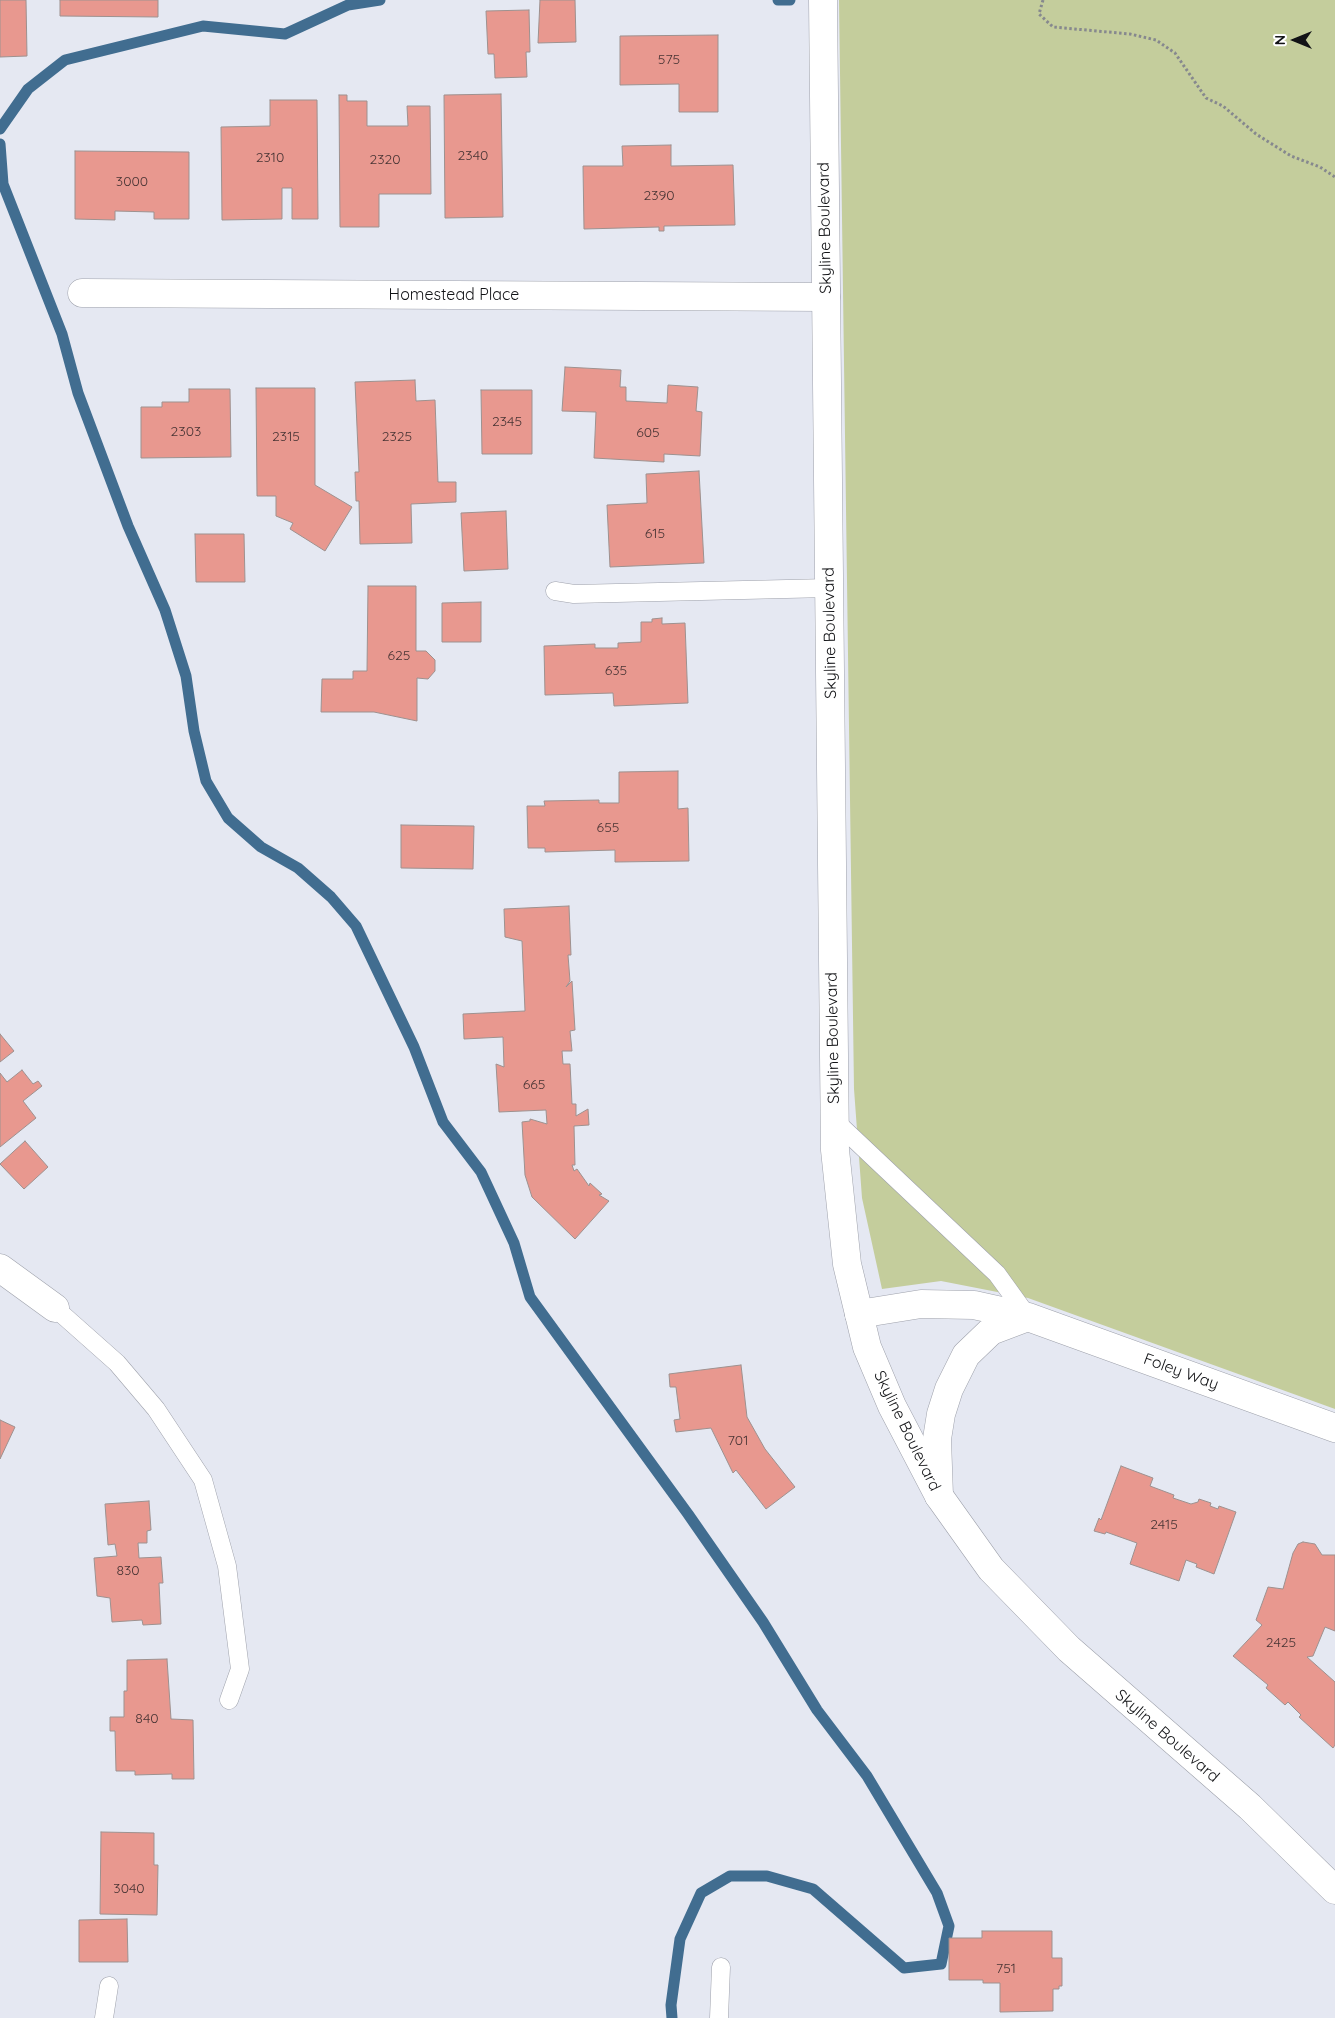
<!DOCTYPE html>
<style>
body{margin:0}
#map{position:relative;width:1335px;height:2018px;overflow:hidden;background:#e5e8f2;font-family:Quicksand,sans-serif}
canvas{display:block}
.north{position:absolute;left:1270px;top:15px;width:50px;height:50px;-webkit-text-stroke:4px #fff;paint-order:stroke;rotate:270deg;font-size:14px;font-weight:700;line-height:20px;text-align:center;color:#121316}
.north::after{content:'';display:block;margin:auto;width:18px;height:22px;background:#121316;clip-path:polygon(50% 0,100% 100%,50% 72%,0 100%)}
</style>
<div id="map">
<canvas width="1335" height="2018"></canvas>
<div class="north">N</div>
</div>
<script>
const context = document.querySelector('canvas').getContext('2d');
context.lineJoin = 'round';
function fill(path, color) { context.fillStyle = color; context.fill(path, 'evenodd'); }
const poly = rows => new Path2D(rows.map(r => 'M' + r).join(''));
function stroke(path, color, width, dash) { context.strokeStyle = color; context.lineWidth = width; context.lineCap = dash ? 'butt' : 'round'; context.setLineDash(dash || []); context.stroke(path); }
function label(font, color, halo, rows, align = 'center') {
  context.font = font + ' Quicksand,sans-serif'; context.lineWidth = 4; context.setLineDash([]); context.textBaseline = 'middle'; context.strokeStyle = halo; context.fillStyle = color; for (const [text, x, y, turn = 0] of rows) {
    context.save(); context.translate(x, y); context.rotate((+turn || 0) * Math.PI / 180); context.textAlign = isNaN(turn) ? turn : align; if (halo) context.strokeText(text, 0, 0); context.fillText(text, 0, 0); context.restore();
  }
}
fill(poly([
 [839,0,1335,0,1335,1409,1028,1298,941,1281,882,1289,862,1198,854,1089]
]), '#c4cd9c');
stroke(poly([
 [778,0,790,0],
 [0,129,28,89,65,60,203,26,285,34,348,5,380,0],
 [0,144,3,184,62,334,78,393,128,526,165,610,186,676,194,731,206,781,228,818,261,847,298,868,331,897,356,926,414,1047,443,1122,481,1172,514,1243,530,1297,688,1514,763,1622,817,1710,867,1776,937,1893,949,1926,941,1964,904,1968,813,1889,767,1876,730,1876,701,1893,680,1939,671,2005,672,2018]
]), '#416d90', 11);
const building = poly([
 [0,0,26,0,27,56,0,57,0,0],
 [60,0,158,0,158,17,60,16,60,0],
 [540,0,575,0,576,42,538,43,540,0],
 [529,10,530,52,526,52,527,77,495,78,494,54,488,54,486,11,529,10],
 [718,35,718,112,679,112,679,84,620,85,620,36,718,35],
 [501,94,503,217,445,218,444,95,501,94],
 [339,95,347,95,347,101,367,101,367,126,408,126,407,106,430,106,431,194,379,194,379,227,340,227,339,95],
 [270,100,317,100,318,219,292,219,292,188,282,188,282,219,222,220,221,127,270,126,270,100],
 [671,145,671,166,733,165,735,225,664,226,664,231,659,231,659,227,584,229,583,166,623,166,622,146,671,145],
 [75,151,189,152,189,219,154,219,154,212,115,211,115,220,75,219,75,151],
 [565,367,621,370,620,387,626,387,626,401,667,403,668,385,698,387,696,411,702,412,700,456,664,454,664,462,594,458,596,412,562,411,565,367],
 [415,380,416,401,435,400,438,482,456,482,456,502,411,504,412,543,360,544,359,501,356,501,355,472,359,472,355,382,415,380],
 [256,388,315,388,315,485,352,507,325,551,290,529,293,523,276,516,276,496,257,496,256,388],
 [189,389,230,389,231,457,141,458,141,407,162,407,162,402,189,402,189,389],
 [481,390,532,390,532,454,482,454,481,390],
 [699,471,704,563,610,567,607,505,647,503,646,474,699,471],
 [506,511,508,569,464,571,461,513,506,511],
 [195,534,244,534,245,582,196,582,195,534],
 [368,586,416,586,416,651,426,651,435,660,435,671,428,679,417,678,417,721,374,712,321,712,322,679,353,679,353,671,367,671,368,586],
 [481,602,481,642,442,642,442,603,481,602],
 [662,618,662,624,685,623,688,703,614,706,613,693,545,695,544,646,595,644,595,648,618,648,618,643,641,642,641,622,652,622,652,619,662,618],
 [678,771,678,809,688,808,689,861,615,862,615,850,545,852,545,848,528,848,527,806,545,806,544,801,599,800,599,803,619,803,619,772,678,771],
 [401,825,474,826,473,869,401,868,401,825],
 [569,906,571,955,568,955,570,981,566,987,572,981,575,1030,570,1031,572,1051,562,1051,563,1064,570,1064,572,1104,576,1104,576,1116,588,1109,589,1125,574,1126,575,1165,572,1165,574,1171,577,1169,589,1186,590,1183,602,1194,599,1195,609,1201,575,1239,532,1197,525,1175,522,1122,530,1121,530,1119,547,1124,546,1110,499,1112,496,1064,504,1067,503,1037,464,1039,463,1014,525,1011,522,941,505,937,504,909,569,906],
 [0,1034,14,1051,0,1062,0,1034],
 [22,1070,33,1084,38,1081,42,1086,23,1101,36,1118,0,1147,0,1073,7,1082,22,1070],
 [25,1141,48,1167,24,1189,0,1164,25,1141],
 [741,1365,747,1417,765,1449,795,1487,766,1509,736,1470,733,1473,711,1428,676,1432,674,1420,680,1419,676,1387,670,1387,669,1374,741,1365],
 [0,1420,15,1427,0,1459,0,1420],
 [1121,1466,1153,1478,1150,1486,1174,1495,1173,1498,1191,1504,1198,1502,1199,1499,1211,1503,1210,1506,1218,1509,1219,1506,1236,1512,1214,1574,1196,1567,1197,1564,1186,1560,1179,1581,1130,1564,1137,1543,1106,1532,1105,1534,1094,1531,1099,1518,1101,1520,1121,1466],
 [149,1501,151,1530,147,1531,147,1543,138,1543,139,1558,161,1557,163,1583,159,1583,161,1624,143,1625,142,1620,112,1622,110,1598,97,1596,94,1558,117,1556,115,1544,108,1545,105,1504,149,1501],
 [1303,1542,1315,1544,1322,1555,1335,1555,1335,1631,1325,1627,1313,1656,1307,1657,1335,1682,1335,1745,1333,1748,1299,1717,1301,1715,1288,1702,1285,1705,1266,1688,1268,1685,1233,1656,1262,1625,1256,1620,1268,1587,1283,1589,1293,1553,1298,1544,1303,1542],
 [167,1659,171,1719,193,1720,194,1779,172,1779,172,1774,135,1775,135,1771,116,1771,115,1731,110,1731,110,1717,124,1717,124,1691,127,1691,127,1660,167,1659],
 [101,1832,154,1833,154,1865,158,1865,157,1915,100,1914,101,1832],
 [127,1919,128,1962,79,1962,79,1920,127,1919],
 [982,1931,1052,1931,1052,1958,1062,1958,1062,1986,1059,1986,1059,1989,1053,1989,1053,2011,1000,2012,1000,1983,983,1983,983,1980,949,1980,949,1938,982,1938,982,1931]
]);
fill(building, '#e8988f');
stroke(building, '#9d918f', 1);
const lane = poly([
 [555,591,574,594,829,588],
 [834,1120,997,1274,1028,1317],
 [55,1308,117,1363,156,1409,203,1480,227,1566,240,1669,229,1700],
 [104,2018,109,1986],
 [719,2018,721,1967]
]);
const street = poly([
 [82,293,826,297],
 [0,1268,55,1308],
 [859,1314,921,1304,974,1305,1028,1317,1335,1428],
 [939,1496,937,1439,941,1414,949,1389,966,1355,991,1331,1028,1317]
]);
const secondary = poly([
 [823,0,835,1150,847,1264,867,1347,892,1406,939,1496,991,1569,1069,1649,1250,1807,1335,1890]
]);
stroke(lane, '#9ea1ab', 19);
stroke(street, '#9ea1ab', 29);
stroke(secondary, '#9ea1ab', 29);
stroke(poly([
 [1043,0,1039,14,1053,27,1130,34,1156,40,1175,53,1206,98,1223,106,1256,134,1291,156,1320,167,1335,177]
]), '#86888e', 3, [2.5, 2.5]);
stroke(lane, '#fff', 18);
stroke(street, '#fff', 28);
stroke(secondary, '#fff', 28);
label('14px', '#483434', null, [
 ["575",669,60],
 ["2340",473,156],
 ["2310",270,158],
 ["2320",385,160],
 ["3000",132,182],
 ["2390",659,196],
 ["2345",507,422],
 ["2303",186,432],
 ["605",648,433],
 ["2315",286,437],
 ["2325",397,437],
 ["615",655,534],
 ["625",399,656],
 ["635",616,671],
 ["655",608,828],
 ["665",534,1085],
 ["701",738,1441],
 ["2415",1164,1525],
 ["830",128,1571],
 ["2425",1281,1643],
 ["840",147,1719],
 ["3040",129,1889],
 ["751",1006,1969]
]);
label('16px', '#121316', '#fff', [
 ["Skyline Boulevard",825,228,-91],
 ["Homestead Place",454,295],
 ["Skyline Boulevard",830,633,-91],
 ["Skyline Boulevard",833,1038,-91],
 ["Foley Way",1181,1372,20],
 ["Skyline Boulevard",907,1431,64],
 ["Skyline Boulevard",1167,1736,41]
]);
</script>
